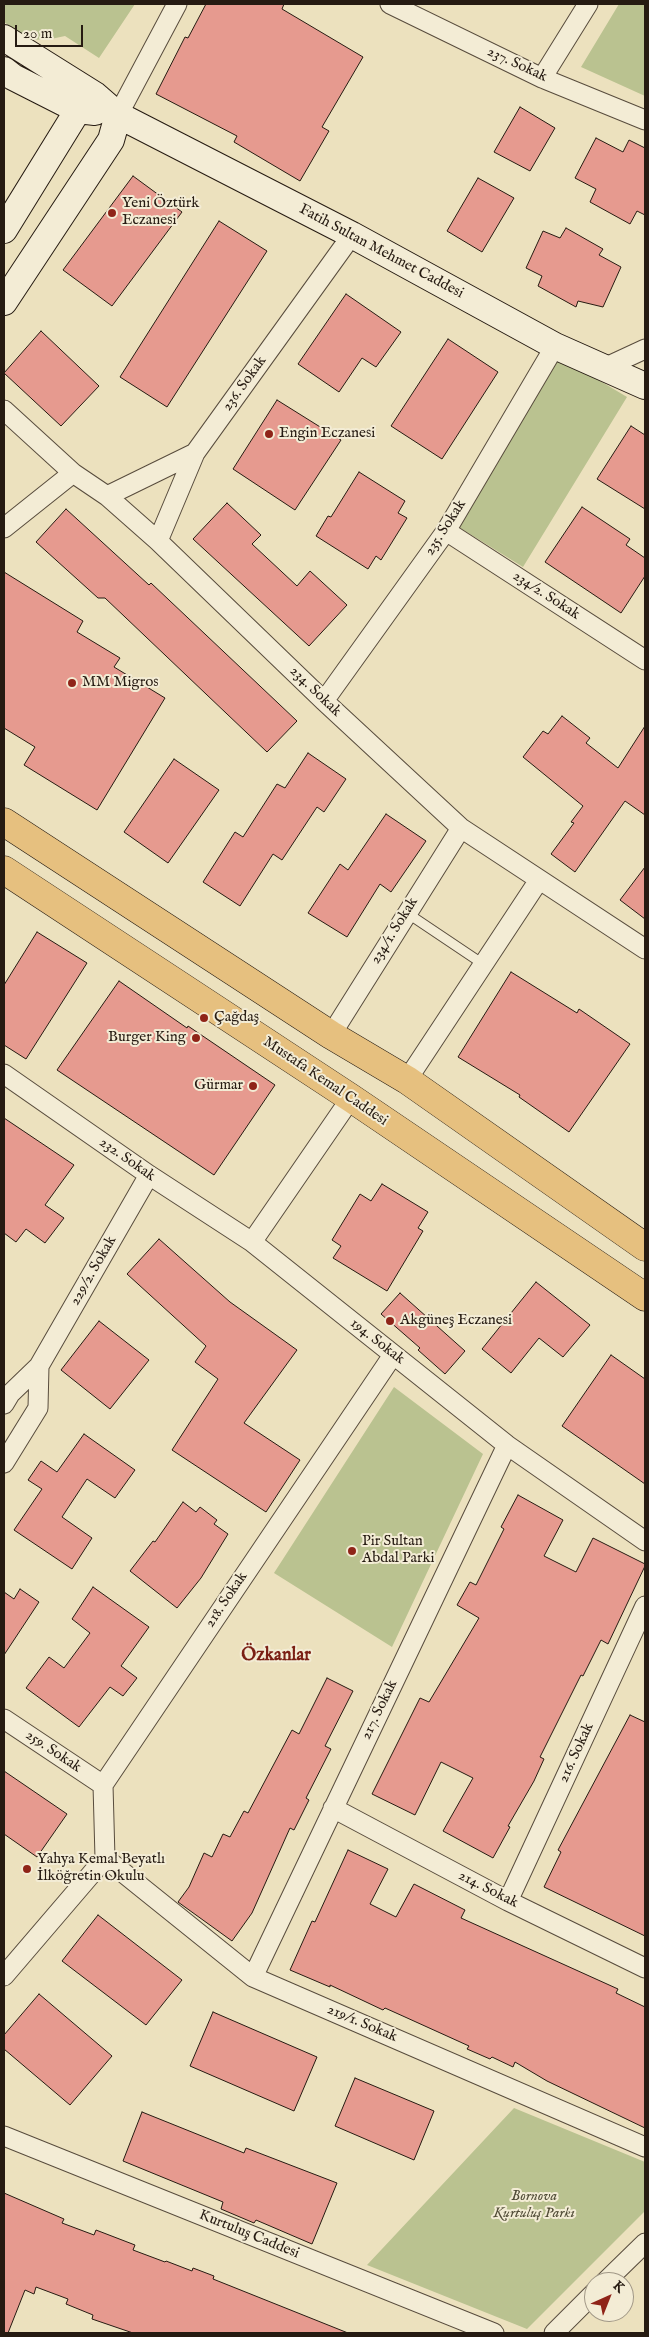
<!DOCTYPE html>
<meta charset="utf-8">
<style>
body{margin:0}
#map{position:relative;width:649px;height:2337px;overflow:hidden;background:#ece1be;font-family:"IM FELL English",serif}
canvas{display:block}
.frame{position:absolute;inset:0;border:5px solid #261b12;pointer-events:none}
.north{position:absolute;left:584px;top:2272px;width:50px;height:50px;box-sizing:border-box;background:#f3ecd5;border:1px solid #a19887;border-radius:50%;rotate:44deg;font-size:14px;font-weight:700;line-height:20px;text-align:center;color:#261b12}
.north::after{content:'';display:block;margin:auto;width:18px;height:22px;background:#8f2418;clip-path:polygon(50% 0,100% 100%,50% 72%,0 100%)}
.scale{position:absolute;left:15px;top:25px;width:68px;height:22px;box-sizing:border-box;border:2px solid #261b12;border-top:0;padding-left:6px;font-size:15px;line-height:18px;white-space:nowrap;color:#261b12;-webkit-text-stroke:4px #f3ecd5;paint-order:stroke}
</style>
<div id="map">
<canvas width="649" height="2337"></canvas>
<div class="frame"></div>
<div class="north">K</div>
<div class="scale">20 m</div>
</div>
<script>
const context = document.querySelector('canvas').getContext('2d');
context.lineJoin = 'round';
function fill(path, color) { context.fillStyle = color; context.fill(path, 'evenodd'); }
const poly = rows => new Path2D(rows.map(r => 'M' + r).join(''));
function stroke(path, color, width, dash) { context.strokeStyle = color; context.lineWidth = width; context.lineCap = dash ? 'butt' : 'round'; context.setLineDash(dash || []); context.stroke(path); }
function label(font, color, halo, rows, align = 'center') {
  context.font = font + ' "IM FELL English",serif'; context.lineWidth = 4; context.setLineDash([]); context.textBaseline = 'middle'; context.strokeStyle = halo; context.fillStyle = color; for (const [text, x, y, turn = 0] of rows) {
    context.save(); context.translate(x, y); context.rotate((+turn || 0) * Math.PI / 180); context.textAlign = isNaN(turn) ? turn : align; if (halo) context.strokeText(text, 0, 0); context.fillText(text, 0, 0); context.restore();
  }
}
fill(poly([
 [4,4,135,4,99,58,65,36,51,39,30,40,4,22],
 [619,4,645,4,645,96,581,67],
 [560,357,627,397,523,567,457,526],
 [394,1387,483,1454,392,1647,274,1573],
 [514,2108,645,2162,645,2211,527,2329,367,2265]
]), '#bac290');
const building = poly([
 [206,4,284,4,282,9,363,57,322,127,329,131,300,181,234,142,237,136,156,94,185,37,188,38,206,4],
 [520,107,555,128,530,171,494,152,520,107],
 [596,138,623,152,629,140,645,148,645,215,637,211,630,224,590,202,596,189,575,178,596,138],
 [133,176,182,212,112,306,63,270,133,176],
 [478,178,514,198,482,252,447,231,478,178],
 [219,221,267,251,167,407,120,377,219,221],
 [566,228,603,249,599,255,621,267,603,307,578,301,576,307,538,286,542,276,526,268,543,231,560,238,566,228],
 [346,294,401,332,376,367,362,358,339,392,298,364,346,294],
 [41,331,99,386,61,426,4,373,41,331],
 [448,339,498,372,442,459,391,426,448,339],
 [277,400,341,440,295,510,233,469,277,400],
 [631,426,645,435,645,509,597,479,631,426],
 [359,472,405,501,398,513,407,518,381,560,376,556,368,569,316,536,328,516,331,517,359,472],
 [227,503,261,535,252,544,297,586,310,571,347,605,309,646,193,539,227,503],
 [582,507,630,539,626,545,645,558,645,576,621,613,545,562,582,507],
 [66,509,149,585,151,583,297,721,267,752,105,598,98,598,36,542,66,509],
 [4,572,83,621,77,632,120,658,114,667,165,698,97,810,24,765,35,747,4,728,4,572],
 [562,716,590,738,586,743,618,768,645,726,645,815,625,801,575,872,551,854,574,823,571,822,583,806,523,757,543,731,548,734,562,716],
 [308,753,346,779,324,812,317,807,282,860,273,854,240,906,203,882,235,832,243,837,277,784,285,788,308,753],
 [174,759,219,790,168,863,124,832,174,759],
 [386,814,426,841,391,892,380,884,347,937,308,913,340,864,348,870,386,814],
 [645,867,645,919,620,900,645,867],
 [37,932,87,963,26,1059,4,1045,4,985,37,932],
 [511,972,577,1013,579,1009,630,1044,569,1132,519,1097,520,1095,458,1057,511,972],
 [119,981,187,1028,188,1026,275,1085,214,1175,57,1070,119,981],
 [4,1118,74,1165,45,1205,64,1218,45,1243,26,1229,16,1242,4,1233,4,1118],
 [382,1184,428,1212,418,1228,423,1231,387,1291,333,1258,341,1246,332,1240,360,1194,371,1201,382,1184],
 [159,1239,230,1302,297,1350,244,1423,300,1460,266,1512,172,1450,218,1379,195,1362,206,1346,127,1274,159,1239],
 [536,1282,590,1325,563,1357,539,1338,511,1373,482,1349,536,1282],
 [400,1293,465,1351,445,1374,418,1350,420,1348,381,1314,400,1293],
 [99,1321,149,1360,110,1409,61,1370,99,1321],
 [611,1355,645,1379,645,1484,562,1426,611,1355],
 [84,1434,135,1470,115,1498,87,1479,62,1517,92,1538,72,1569,14,1530,42,1489,28,1480,41,1461,57,1472,84,1434],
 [518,1495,563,1520,544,1556,576,1572,593,1538,645,1564,645,1566,608,1644,601,1640,583,1676,581,1675,540,1757,544,1759,534,1781,508,1826,510,1827,493,1858,443,1831,473,1778,441,1762,415,1815,372,1794,420,1698,429,1702,479,1618,457,1605,470,1582,476,1585,504,1529,501,1527,518,1495],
 [183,1502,196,1512,200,1507,217,1520,214,1524,228,1534,201,1578,177,1608,130,1571,153,1541,155,1542,183,1502],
 [93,1587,149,1627,121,1666,137,1678,123,1696,110,1687,79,1727,26,1688,49,1657,64,1668,90,1633,72,1619,93,1587],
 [20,1589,39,1602,4,1655,4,1592,14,1599,20,1589],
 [327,1678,353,1691,325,1746,331,1749,306,1798,309,1800,294,1830,290,1828,252,1913,232,1941,178,1902,189,1887,204,1853,212,1857,223,1834,230,1837,244,1811,248,1813,292,1730,299,1734,327,1678],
 [630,1715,645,1722,645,1936,544,1887,561,1852,558,1850,630,1715],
 [4,1771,67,1814,37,1857,4,1834,4,1771],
 [348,1850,388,1869,370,1904,396,1917,414,1884,465,1910,461,1918,618,1989,616,1993,645,2007,645,2128,547,2081,515,2062,513,2067,492,2057,490,2059,467,2049,469,2046,405,2017,385,2008,383,2010,330,1985,330,1987,290,1970,312,1921,315,1922,348,1850],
 [98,1915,182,1980,146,2025,62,1961,98,1915],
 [39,1994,112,2056,70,2105,4,2049,4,2035,39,1994],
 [213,2012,317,2057,294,2111,190,2066,213,2012],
 [355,2078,434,2111,414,2160,335,2126,355,2078],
 [142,2112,244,2153,246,2148,337,2183,312,2244,256,2220,254,2223,221,2209,223,2202,123,2161,142,2112],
 [4,2193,64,2219,62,2223,94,2235,96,2230,135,2245,133,2250,165,2262,166,2261,192,2271,193,2268,214,2276,213,2279,348,2333,133,2333,92,2319,93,2315,66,2304,68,2299,36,2287,34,2294,25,2290,8,2333,4,2333,4,2193]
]);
fill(building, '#e69a8f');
stroke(building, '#261b12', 1);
const lane = poly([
 [407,913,483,964]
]);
const street = poly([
 [390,4,542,78,645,120],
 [542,78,588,4],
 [118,115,177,4],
 [604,368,645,349],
 [4,410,73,473,107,496,158,541,324,701,461,828,645,949],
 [107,496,195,453,352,235],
 [4,528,73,473],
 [446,531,645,660],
 [158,541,195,453],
 [324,701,446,531,555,346],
 [331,1035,461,828],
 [4,1074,149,1175,252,1242],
 [407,1080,539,880],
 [351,1098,252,1242,507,1445,645,1541],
 [4,1404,10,1394,39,1366,149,1175],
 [4,1463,38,1408,39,1366],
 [4,1719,103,1785],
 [333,1808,508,1901,645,1968],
 [105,1858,253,1977,645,2147],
 [105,1858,103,1785,393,1355],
 [508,1901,645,1606],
 [4,1976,105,1858],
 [253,1977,507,1445],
 [4,2136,494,2333],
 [605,2282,645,2243],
 [554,2333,594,2293]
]);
const secondary = poly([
 [4,38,95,95,118,115,352,235,555,346,645,386],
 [4,70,13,77,78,110,95,112],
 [4,230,78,110],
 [4,302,111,140,118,115]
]);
const primary = poly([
 [4,822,331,1035,407,1080,645,1247],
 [4,870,351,1098,645,1297]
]);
stroke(lane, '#584c3d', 11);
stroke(street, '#584c3d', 21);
stroke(secondary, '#261b12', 28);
stroke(primary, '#261b12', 29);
stroke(lane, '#f3ecd5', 9);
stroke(street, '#f3ecd5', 19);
stroke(secondary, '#f3ecd5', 26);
stroke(primary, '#e6c07f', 28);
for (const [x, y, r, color] of [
 [112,213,5,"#8f2418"],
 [269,434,5,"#8f2418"],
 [72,683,5,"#8f2418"],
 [204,1018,5,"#8f2418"],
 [196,1038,5,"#8f2418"],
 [253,1086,5,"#8f2418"],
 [390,1321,5,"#8f2418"],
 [352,1551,5,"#8f2418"],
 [27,1869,5,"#8f2418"]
]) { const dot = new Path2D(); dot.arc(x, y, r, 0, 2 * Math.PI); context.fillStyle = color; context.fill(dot); stroke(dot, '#f3ecd5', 2); }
label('15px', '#261b12', '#f3ecd5', [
 ["237. Sokak",517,65,25],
 ["Fatih Sultan Mehmet Caddesi",381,252,28],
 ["236. Sokak",245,384,-54],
 ["235. Sokak",446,528,-57],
 ["234/2. Sokak",546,596,33],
 ["234. Sokak",315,692,44],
 ["234/1. Sokak",395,931,-58],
 ["Mustafa Kemal Caddesi",325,1082,34],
 ["232. Sokak",127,1160,35],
 ["229/2. Sokak",94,1271,-60],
 ["194. Sokak",377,1342,38],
 ["218. Sokak",227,1600,-56],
 ["217. Sokak",380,1710,-64],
 ["259. Sokak",53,1752,34],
 ["216. Sokak",577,1753,-65],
 ["214. Sokak",488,1890,27],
 ["219/1. Sokak",362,2024,23],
 ["Kurtuluş Caddesi",249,2235,22]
]);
label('15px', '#261b12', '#f3ecd5', [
 ["Yeni Öztürk",122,204],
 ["Eczanesi",122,221],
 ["Engin Eczanesi",279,434],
 ["MM Migros",82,683],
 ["Çağdaş",214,1018],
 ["Burger King",186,1038,"right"],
 ["Gürmar",243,1086,"right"],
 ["Akgüneş Eczanesi",400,1321],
 ["Pir Sultan",362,1542],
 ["Abdal Parki",362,1559],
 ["Yahya Kemal Beyatlı",37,1860],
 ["İlköğretin Okulu",37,1877]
], 'left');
label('italic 15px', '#524d38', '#f3ecd5', [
 ["Bornova",534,2197],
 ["Kurtuluş Parkı",534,2214]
]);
label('bold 18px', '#7a1f14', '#f3ecd5', [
 ["Özkanlar",276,1656]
]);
</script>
